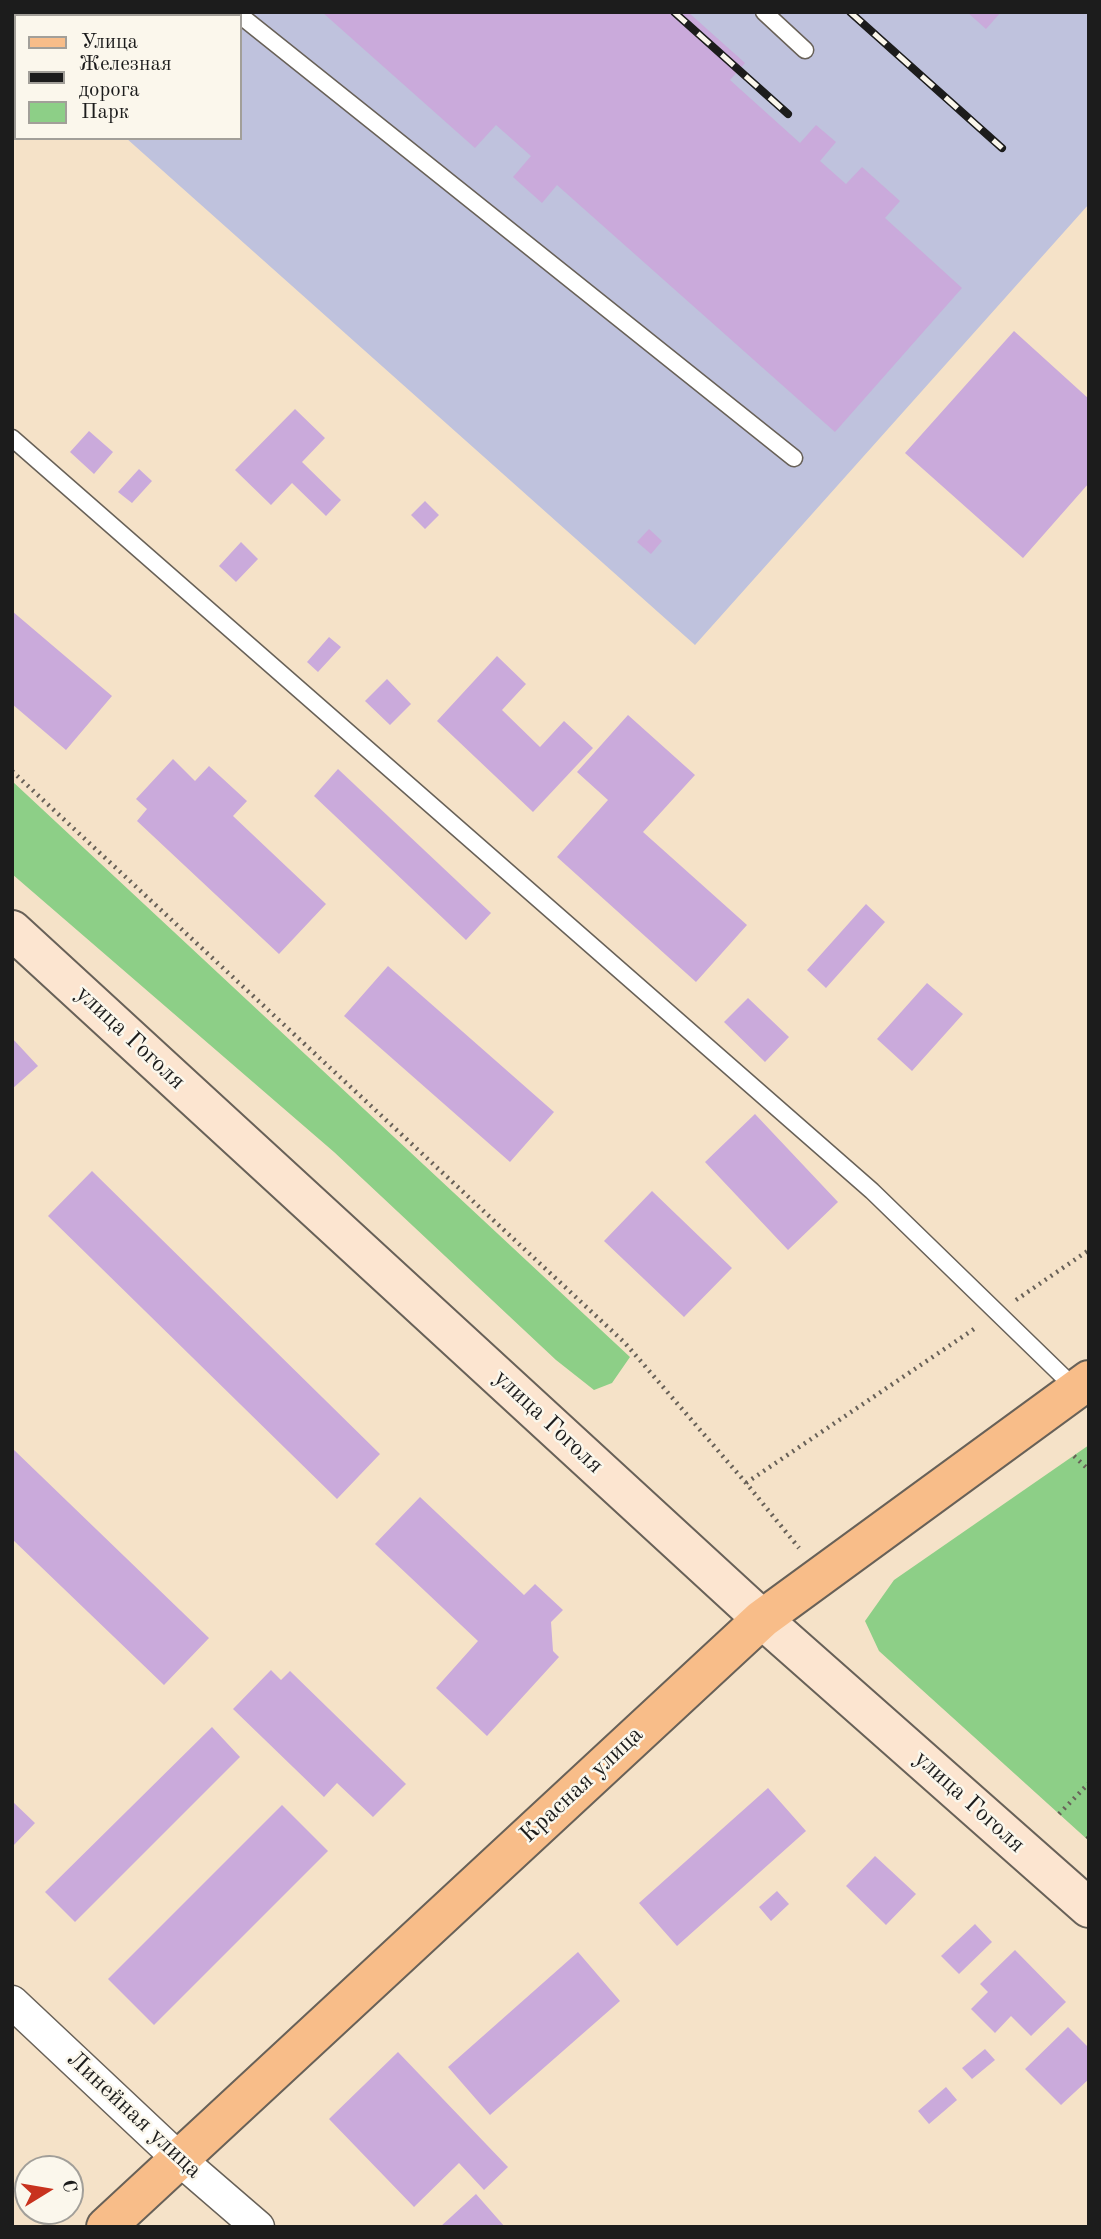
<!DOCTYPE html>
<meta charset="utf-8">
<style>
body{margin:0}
#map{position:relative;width:1101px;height:2239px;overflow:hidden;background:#f5e2c8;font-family:"Old Standard TT",serif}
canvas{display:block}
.frame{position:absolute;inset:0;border:14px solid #1c1c1c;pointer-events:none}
.legend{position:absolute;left:14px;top:14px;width:228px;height:126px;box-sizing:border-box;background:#fbf7ec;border:2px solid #a29f99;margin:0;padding:9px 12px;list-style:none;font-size:21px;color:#1c1c1c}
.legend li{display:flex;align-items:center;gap:14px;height:35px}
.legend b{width:35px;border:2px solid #a29f99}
.north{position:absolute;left:14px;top:2155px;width:70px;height:70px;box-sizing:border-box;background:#fbf7ec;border:2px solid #a29f99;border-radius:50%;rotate:79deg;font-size:19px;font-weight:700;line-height:28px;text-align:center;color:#1c1c1c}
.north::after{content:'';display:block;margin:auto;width:24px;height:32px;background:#c8321e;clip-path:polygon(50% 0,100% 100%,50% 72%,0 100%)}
</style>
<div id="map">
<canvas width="1101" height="2239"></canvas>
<div class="frame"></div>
<ul class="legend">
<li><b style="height:9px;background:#f8bd89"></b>Улица</li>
<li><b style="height:9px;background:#1c1c1c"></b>Железная дорога</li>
<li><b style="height:19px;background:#8dcf87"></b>Парк</li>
</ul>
<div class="north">С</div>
</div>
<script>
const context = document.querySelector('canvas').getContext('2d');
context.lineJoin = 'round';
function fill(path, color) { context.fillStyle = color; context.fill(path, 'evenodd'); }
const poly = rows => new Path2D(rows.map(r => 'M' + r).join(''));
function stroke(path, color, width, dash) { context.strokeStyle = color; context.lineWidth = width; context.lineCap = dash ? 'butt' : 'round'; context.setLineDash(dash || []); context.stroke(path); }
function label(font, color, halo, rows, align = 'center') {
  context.font = font + ' "Old Standard TT",serif'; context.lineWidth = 5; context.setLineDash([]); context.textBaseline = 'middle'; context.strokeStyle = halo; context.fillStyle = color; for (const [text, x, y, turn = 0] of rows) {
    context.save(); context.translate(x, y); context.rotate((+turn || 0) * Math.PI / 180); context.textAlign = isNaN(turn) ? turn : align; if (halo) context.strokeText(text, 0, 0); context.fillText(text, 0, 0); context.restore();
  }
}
fill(poly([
 [12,12,1089,12,1089,204,695,645,126,138,240,138,240,16,16,16,16,40,12,37]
]), '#bfc2dd');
fill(poly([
 [12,781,630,1357,612,1383,594,1390,556,1360,334,1152,12,874],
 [1089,1445,1089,1841,879,1651,865,1621,894,1580]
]), '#8dcf87');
fill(poly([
 [322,12,688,12,745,63,730,80,800,143,816,125,836,142,820,161,846,184,862,167,900,201,885,218,962,288,835,432,557,185,542,203,513,177,531,156,496,125,475,148],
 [967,12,1001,12,986,29],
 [1014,331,1089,399,1089,483,1023,558,905,453],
 [295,409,325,438,302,462,341,500,326,516,292,483,271,505,235,470],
 [89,431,113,452,94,474,70,452],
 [139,469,152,481,132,503,118,492],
 [425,501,439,515,425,529,411,515],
 [649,529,662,541,651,554,637,542],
 [241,542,258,559,236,582,219,566],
 [12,611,112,696,66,750,12,704],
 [329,637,341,647,318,672,307,662],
 [497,656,526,684,502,710,540,747,564,721,593,748,533,812,437,721],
 [387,679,411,704,390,725,365,701],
 [628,715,695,775,643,832,747,925,696,982,557,857,608,800,577,772],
 [173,759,195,781,209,766,247,801,233,816,326,904,279,954,137,821,147,809,136,799],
 [338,769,491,913,466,940,314,796],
 [866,904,885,922,826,988,807,970],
 [388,966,554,1112,510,1162,344,1016],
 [927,983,963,1014,912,1071,877,1039],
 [748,998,789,1037,765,1062,724,1022],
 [12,1038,38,1066,12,1089],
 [755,1114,838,1202,788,1250,705,1162],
 [92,1171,380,1454,337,1499,48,1216],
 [652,1191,732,1268,684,1317,604,1241],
 [12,1448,209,1638,164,1685,12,1539],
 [420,1497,524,1595,535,1584,563,1610,551,1622,553,1651,559,1657,487,1736,436,1688,478,1641,375,1544],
 [271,1670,281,1680,290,1671,406,1784,373,1817,337,1783,324,1797,233,1709],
 [212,1727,240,1757,75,1922,45,1892],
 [768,1788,806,1831,677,1946,639,1903],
 [12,1801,35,1823,12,1847],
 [282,1805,328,1851,154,2025,108,1979],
 [875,1856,916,1894,886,1925,846,1886],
 [777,1891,789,1904,771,1921,759,1907],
 [975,1924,992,1942,959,1974,941,1956],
 [1015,1950,1066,2002,1031,2036,1011,2016,995,2033,971,2009,988,1992,980,1984],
 [578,1952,620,2001,490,2115,448,2067],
 [1068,2027,1089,2048,1089,2079,1061,2105,1025,2069],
 [985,2049,995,2060,972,2079,962,2068],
 [398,2052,508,2167,484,2190,459,2163,414,2207,329,2119],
 [946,2087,957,2100,929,2124,918,2111],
 [476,2194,505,2227,440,2227]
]), '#caaadb');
const lane = poly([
 [236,12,794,458],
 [764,12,805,50],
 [12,438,872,1191,1076,1389]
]);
const street = poly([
 [12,2002,178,2158,258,2227]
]);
const secondary = poly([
 [12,930,762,1619,1089,1908]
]);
const primary = poly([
 [106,2227,762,1619,1089,1380]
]);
stroke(lane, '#686158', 19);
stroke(street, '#686158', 35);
stroke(secondary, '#686158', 42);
stroke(primary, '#686158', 42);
stroke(poly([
 [12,771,625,1343,746,1483,799,1548],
 [1016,1300,1089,1250],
 [1074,1456,1089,1470],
 [746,1483,977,1327],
 [1059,1814,1089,1783],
 [1087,1839,1089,1837]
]), '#686158', 4.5, [2, 5]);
stroke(lane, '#fff', 16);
stroke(street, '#fff', 32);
stroke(secondary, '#fce5d0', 38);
stroke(primary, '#f8bd89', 38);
const rail = poly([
 [674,12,788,114],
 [850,12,1002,148]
]);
stroke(rail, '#1c1c1c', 8);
stroke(rail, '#fbf7ec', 5, [16]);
label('24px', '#1c1c1c', '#fbf7ec', [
 ["улица Гоголя",130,1038,43],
 ["улица Гоголя",548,1422,43],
 ["Красная улица",582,1785,-43],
 ["улица Гоголя",969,1802,42],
 ["Линейная улица",134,2115,43]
]);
</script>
